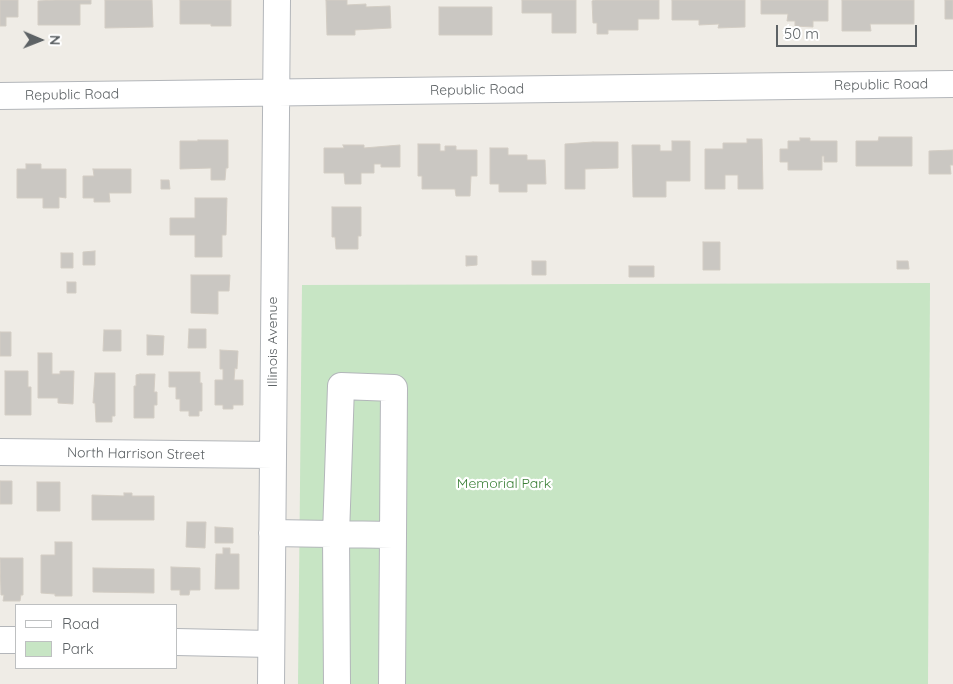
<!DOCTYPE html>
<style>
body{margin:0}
#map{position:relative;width:953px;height:684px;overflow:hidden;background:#efece6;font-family:Quicksand,sans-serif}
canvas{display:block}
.legend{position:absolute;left:15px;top:604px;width:162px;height:65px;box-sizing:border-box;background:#fff;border:1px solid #bec0c1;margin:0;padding:6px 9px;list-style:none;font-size:15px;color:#5d6265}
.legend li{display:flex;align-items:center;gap:10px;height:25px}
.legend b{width:25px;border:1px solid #bec0c1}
.north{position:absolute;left:15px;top:15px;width:50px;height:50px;-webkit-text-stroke:4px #fff;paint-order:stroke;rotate:91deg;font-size:14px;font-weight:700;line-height:20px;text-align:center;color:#5d6265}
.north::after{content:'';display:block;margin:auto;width:18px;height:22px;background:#5d6265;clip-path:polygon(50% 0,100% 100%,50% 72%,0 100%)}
.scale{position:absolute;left:776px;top:25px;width:141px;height:22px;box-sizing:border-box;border:2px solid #5d6265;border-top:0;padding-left:6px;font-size:15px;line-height:18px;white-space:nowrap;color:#5d6265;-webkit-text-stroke:4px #fff;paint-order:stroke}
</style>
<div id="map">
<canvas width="953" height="684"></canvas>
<ul class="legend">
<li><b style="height:6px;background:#fff"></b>Road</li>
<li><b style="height:14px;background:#c7e5c4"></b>Park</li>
</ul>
<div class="north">N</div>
<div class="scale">50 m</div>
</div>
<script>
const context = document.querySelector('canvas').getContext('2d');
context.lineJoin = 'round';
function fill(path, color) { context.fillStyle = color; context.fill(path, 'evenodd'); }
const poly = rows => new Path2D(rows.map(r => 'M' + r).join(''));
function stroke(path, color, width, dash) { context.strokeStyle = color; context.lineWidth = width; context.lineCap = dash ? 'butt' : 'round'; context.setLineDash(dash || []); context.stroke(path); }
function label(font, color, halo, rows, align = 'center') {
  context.font = font + ' Quicksand,sans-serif'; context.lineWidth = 4.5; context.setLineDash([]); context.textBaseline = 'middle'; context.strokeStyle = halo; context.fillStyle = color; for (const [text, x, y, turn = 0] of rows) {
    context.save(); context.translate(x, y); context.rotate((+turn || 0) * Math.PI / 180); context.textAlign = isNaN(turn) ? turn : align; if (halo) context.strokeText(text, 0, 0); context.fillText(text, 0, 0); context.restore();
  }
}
fill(poly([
 [930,283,928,684,298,684,302,285]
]), '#c7e5c4');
const building = poly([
 [0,0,18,0,18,17,6,17,6,26,0,26,0,0],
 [55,0,91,0,91,4,80,4,80,25,38,25,38,1,55,0],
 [105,0,152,0,153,27,105,28,105,0],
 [180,0,231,0,231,26,211,26,211,24,180,24,180,0],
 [326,0,347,0,347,5,366,4,366,7,390,6,391,28,355,30,355,35,327,35,326,0],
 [522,0,576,0,576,33,552,33,552,13,522,13,522,0],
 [595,0,659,0,659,19,638,19,638,30,608,30,608,34,597,34,597,23,593,23,592,1,595,0],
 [672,0,745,0,745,27,718,28,719,24,699,25,699,20,672,20,672,0],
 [761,0,828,0,828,21,813,21,813,27,795,26,795,21,787,21,788,14,761,14,761,0],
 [842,0,914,0,914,24,870,24,871,31,842,31,842,0],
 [945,0,953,0,953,19,945,19,945,0],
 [439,7,492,7,492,35,439,35,439,7],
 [879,137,912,137,912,166,856,166,856,141,878,141,879,137],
 [800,138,810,138,810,141,837,141,837,162,824,162,824,156,822,156,822,170,788,170,788,162,780,162,780,149,788,149,788,141,800,141,800,138],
 [747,139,762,139,763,189,738,189,738,175,725,175,725,189,705,189,705,149,723,149,723,143,747,143,747,139],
 [198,140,228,140,228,168,226,168,225,180,211,180,211,168,180,169,180,141,198,141,198,140],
 [672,141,690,141,690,181,666,181,666,197,633,197,632,145,660,145,660,151,672,151,672,141],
 [593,142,618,142,618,168,585,169,585,189,565,189,565,144,593,142],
 [418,144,440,144,440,151,445,151,445,146,456,146,456,150,477,150,477,176,471,176,470,196,456,196,455,189,422,189,422,176,418,176,418,144],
 [343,145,364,145,364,148,400,145,400,167,381,167,381,164,374,164,374,173,361,173,361,184,345,184,344,173,324,173,324,148,344,148,343,145],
 [490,148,508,148,508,155,527,155,527,160,545,160,546,184,527,184,527,192,499,192,499,184,490,184,490,148],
 [953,150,953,165,950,165,951,174,929,174,929,151,953,150],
 [26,164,41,164,41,169,66,169,66,198,59,197,59,208,43,208,43,198,17,198,17,169,26,169,26,164],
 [93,169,131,169,131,193,109,193,110,202,94,202,94,198,83,198,83,176,94,176,93,169],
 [161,180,169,180,170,189,161,189,161,180],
 [195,198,227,198,226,235,222,235,222,257,195,257,195,235,170,235,170,218,195,218,195,198],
 [332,207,361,207,361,236,358,236,358,249,336,249,335,237,332,237,332,207],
 [703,242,720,242,720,270,703,270,703,242],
 [95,251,95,265,83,265,83,252,95,251],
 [61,253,73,253,73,268,61,268,61,253],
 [466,256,477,256,477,265,466,266,466,256],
 [532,261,546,261,546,275,532,275,532,261],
 [897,261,908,261,909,269,897,269,897,261],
 [629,266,654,266,654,277,629,277,629,266],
 [191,275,230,275,229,291,218,291,218,314,191,313,191,275],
 [67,282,76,282,76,293,67,293,67,282],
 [189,329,206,329,206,348,188,348,189,329],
 [104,330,121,330,121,351,103,351,104,330],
 [0,332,11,332,11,356,0,356,0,332],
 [147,335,164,336,163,355,147,355,147,335],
 [220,350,238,351,237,369,235,368,234,380,243,380,243,405,233,405,233,409,223,409,223,405,215,405,215,380,223,380,223,369,220,369,220,350],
 [38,353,52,353,52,374,60,374,60,371,74,371,73,404,58,403,58,398,38,398,38,353],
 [5,371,28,371,28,387,31,387,31,415,5,415,5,371],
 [169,372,200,372,200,383,202,383,202,411,199,411,199,416,189,416,189,411,180,411,180,399,176,399,176,387,169,387,169,372],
 [95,373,115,373,115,416,112,416,112,422,96,422,95,403,93,403,95,373],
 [140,374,155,374,154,392,157,392,157,405,154,405,154,418,134,418,134,386,136,386,136,375,140,374],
 [0,481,12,481,12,504,0,504,0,481],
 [37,482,60,482,60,511,37,511,37,482],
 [124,493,132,493,132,496,154,496,154,520,92,520,92,495,124,496,124,493],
 [187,522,206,522,205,548,186,547,187,522],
 [215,527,233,528,233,543,215,543,215,527],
 [55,542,72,542,72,596,55,596,55,594,41,593,41,555,55,555,55,542],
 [223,548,230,548,230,554,239,554,239,589,215,589,216,554,223,554,223,548],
 [0,558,23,558,23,595,21,595,20,601,3,601,4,595,1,595,0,558],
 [171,567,200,568,200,590,190,590,189,595,180,595,180,590,171,590,171,567],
 [93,568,154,569,154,593,93,592,93,568]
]);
fill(building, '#cac7c2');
stroke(building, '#d3cdc4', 1);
const minor = poly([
 [0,96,953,84],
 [0,452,273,455],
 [272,533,393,535],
 [0,640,16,640],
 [176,642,271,644],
 [271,684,277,0],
 [337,684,336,535,341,386,394,388,392,684]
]);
stroke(minor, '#b3b6ba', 28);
stroke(minor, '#fff', 26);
label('14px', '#5d6265', '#fff', [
 ["Republic Road",881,85,-1],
 ["Republic Road",477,90,-1],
 ["Republic Road",72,95,-1],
 ["Illinois Avenue",273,342,-90],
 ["North Harrison Street",136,454,1]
]);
label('14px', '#3d8139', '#fff', [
 ["Memorial Park",504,484]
]);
</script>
